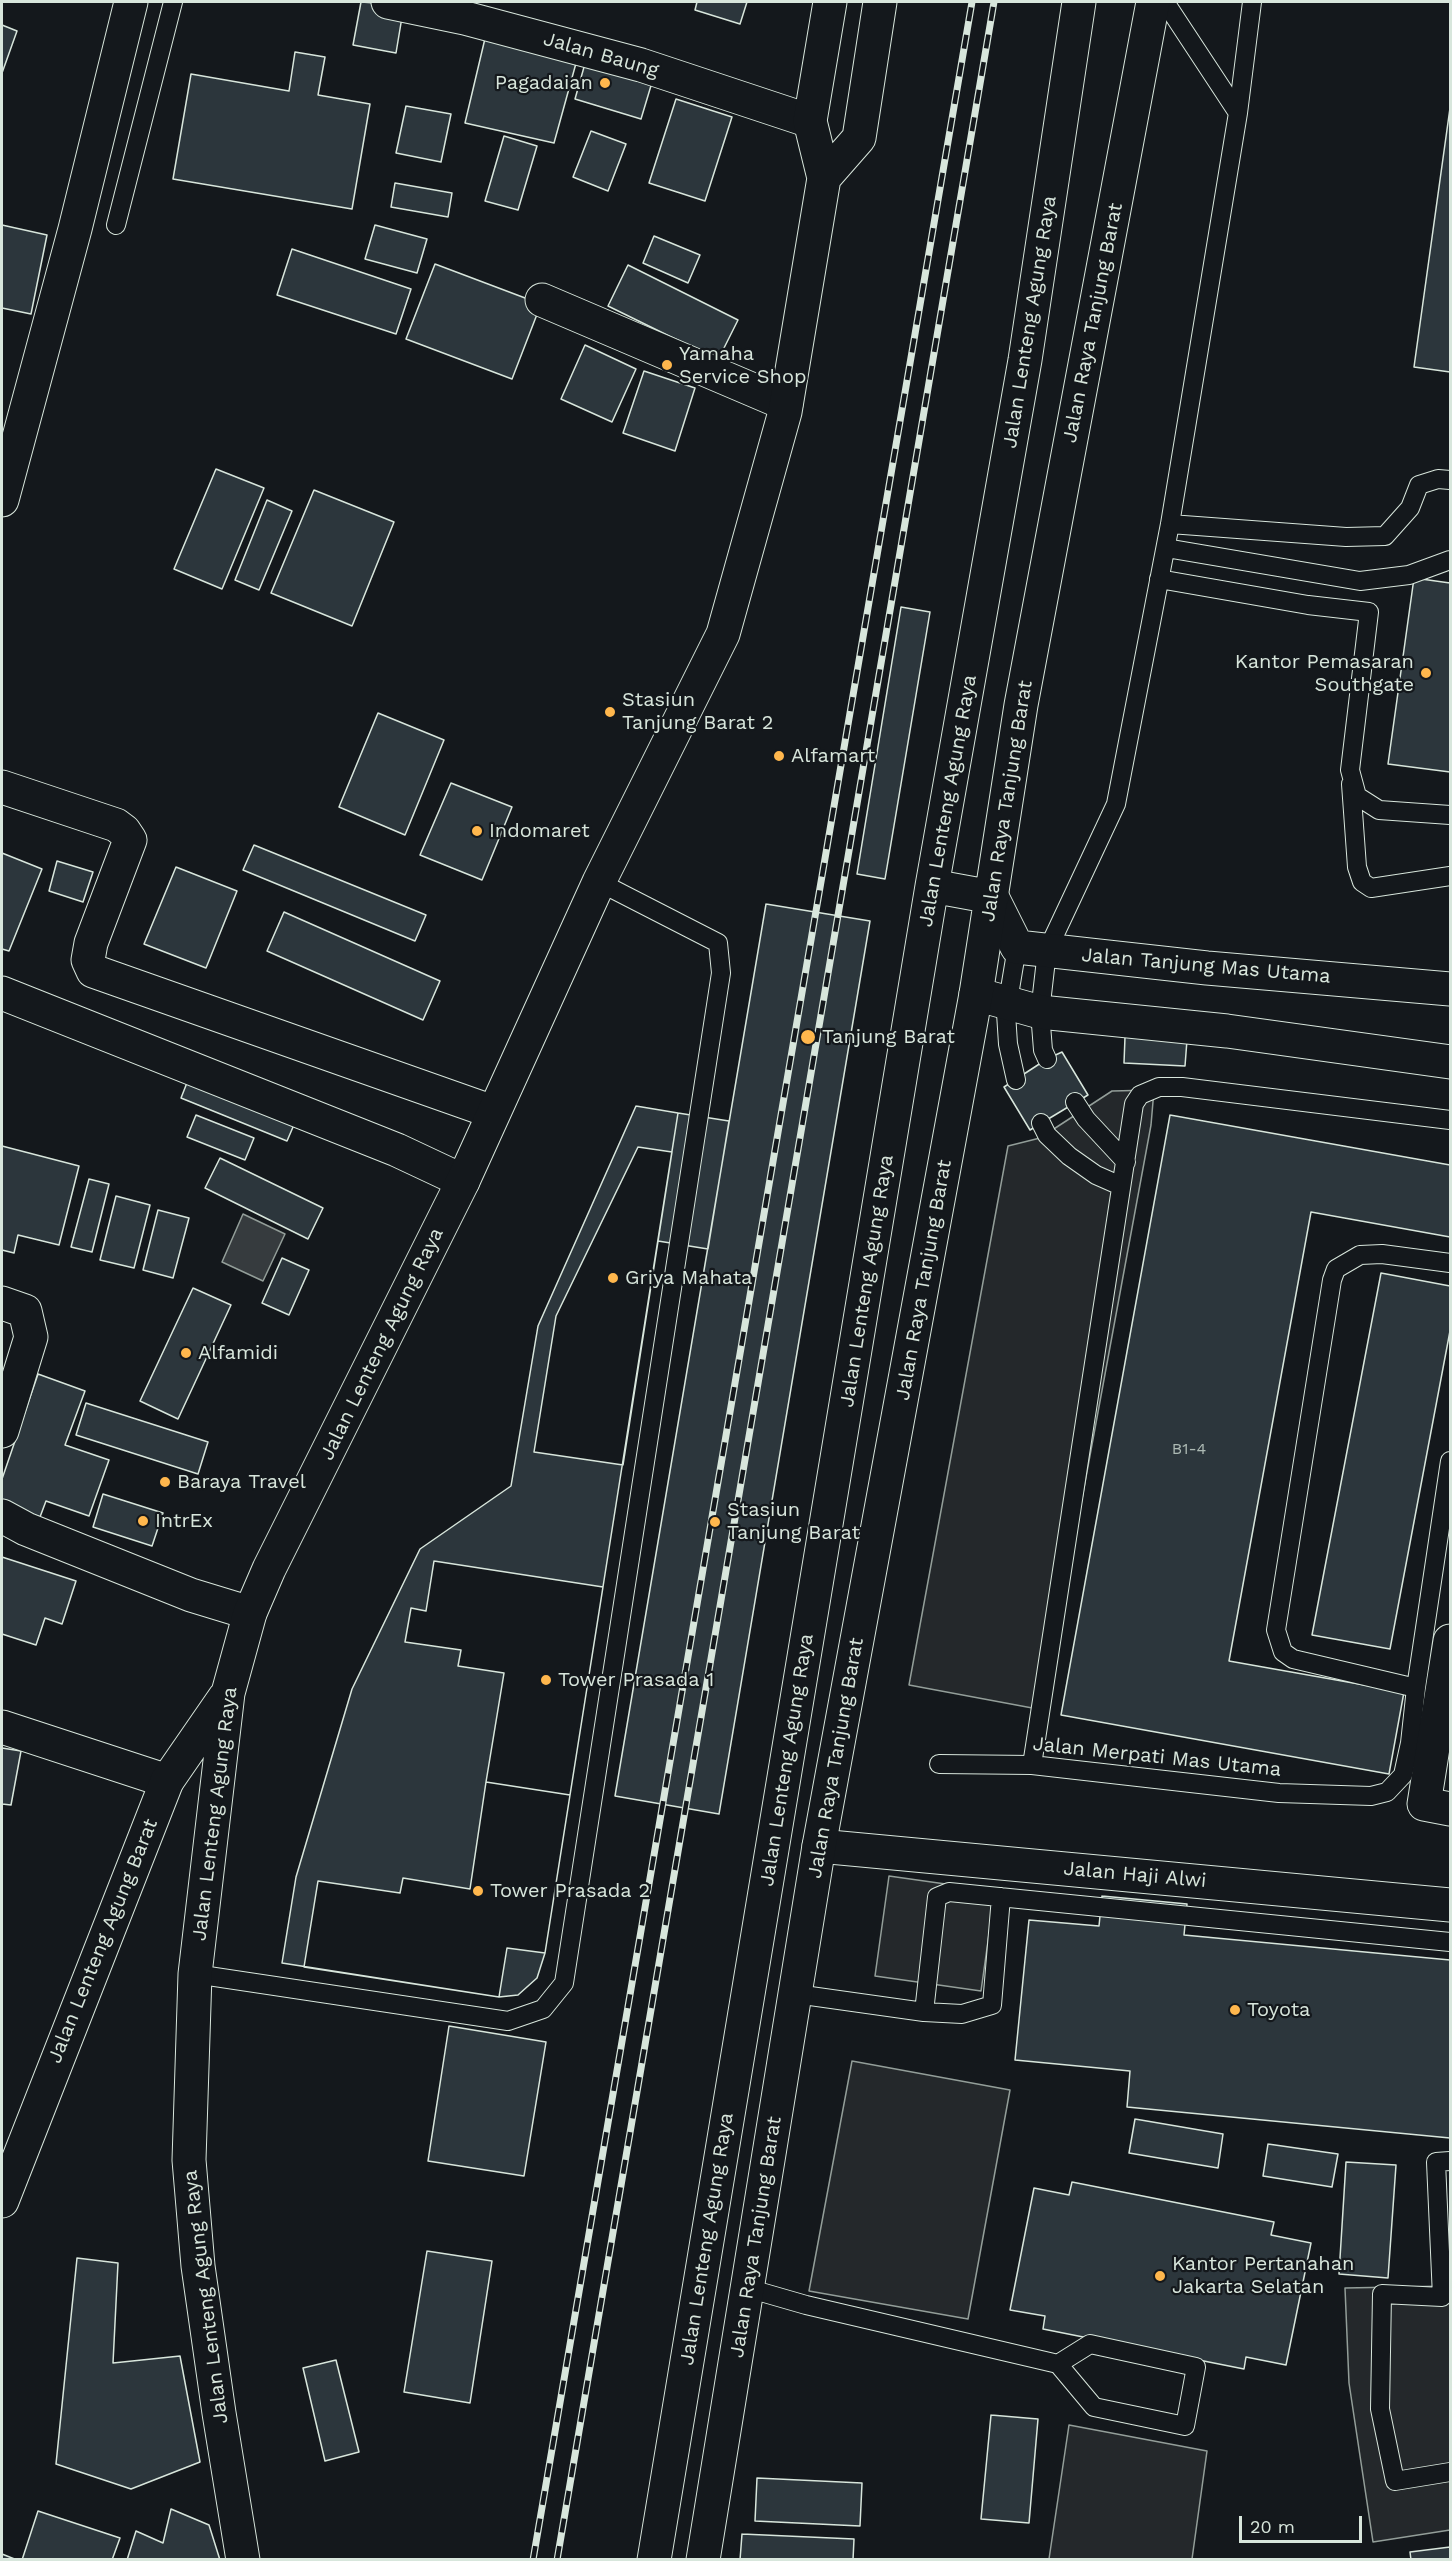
<!DOCTYPE html>
<style>
body{margin:0}
#map{position:relative;width:1452px;height:2561px;overflow:hidden;background:#14181c;font-family:"Work Sans",sans-serif}
canvas{display:block}
.frame{position:absolute;inset:0;border:3px solid #d8e6dc;pointer-events:none}
.scale{position:absolute;left:1239px;top:2516px;width:123px;height:27px;box-sizing:border-box;border:3px solid #d8e6dc;border-top:0;padding-left:8px;font-size:18px;line-height:21px;white-space:nowrap;color:#d8e6dc;-webkit-text-stroke:4px #14181c;paint-order:stroke}
</style>
<div id="map">
<canvas width="1452" height="2561"></canvas>
<div class="frame"></div>
<div class="scale">20 m</div>
</div>
<script>
const context = document.querySelector('canvas').getContext('2d');
context.lineJoin = 'round';
function fill(path, color) { context.fillStyle = color; context.fill(path, 'evenodd'); }
const poly = rows => new Path2D(rows.map(r => 'M' + r).join(''));
function stroke(path, color, width, dash) { context.strokeStyle = color; context.lineWidth = width; context.lineCap = dash ? 'butt' : 'round'; context.setLineDash(dash || []); context.stroke(path); }
function label(font, color, halo, rows, align = 'center') {
  context.font = font + ' "Work Sans",sans-serif'; context.lineWidth = 4.5; context.setLineDash([]); context.textBaseline = 'middle'; context.strokeStyle = halo; context.fillStyle = color; for (const [text, x, y, turn = 0] of rows) {
    context.save(); context.translate(x, y); context.rotate((+turn || 0) * Math.PI / 180); context.textAlign = isNaN(turn) ? turn : align; if (halo) context.strokeText(text, 0, 0); context.fillText(text, 0, 0); context.restore();
  }
}
const parking = poly([
 [1154,1090,1151,1125,1043,1710,909,1685,1008,1146,1040,1138,1112,1091,1154,1090],
 [889,1876,995,1891,981,1991,875,1976,889,1876],
 [852,2061,1010,2090,968,2319,809,2291,852,2061],
 [1450,2286,1450,2530,1373,2542,1349,2383,1345,2288,1450,2286],
 [1069,2425,1207,2451,1192,2559,1049,2559,1069,2425]
]);
fill(parking, '#24282b');
stroke(parking, '#939e99', 1.5);
const water = poly([
 [243,1214,285,1234,263,1281,222,1262,243,1214]
]);
fill(water, '#363b3e');
stroke(water, '#939e99', 1.5);
const building = poly([
 [361,2,404,5,396,53,353,45,361,2],
 [697,2,747,2,740,24,695,10,697,2],
 [2,25,17,31,2,73,2,25],
 [487,30,578,56,554,143,465,123,487,30],
 [295,52,325,57,318,95,370,104,352,209,173,179,191,74,289,91,295,52],
 [586,60,653,79,641,119,575,99,586,60],
 [676,99,732,117,705,201,649,183,676,99],
 [406,106,451,114,441,162,396,153,406,106],
 [1450,108,1450,372,1414,367,1450,108],
 [591,131,626,144,608,191,573,177,591,131],
 [504,136,537,146,518,210,485,201,504,136],
 [395,183,452,193,448,217,391,207,395,183],
 [2,225,47,235,31,314,2,308,2,225],
 [375,225,427,239,417,273,365,259,375,225],
 [654,236,700,255,688,283,643,263,654,236],
 [292,249,411,289,396,334,277,295,292,249],
 [435,264,541,304,512,379,406,339,435,264],
 [628,265,738,320,718,360,608,306,628,265],
 [585,345,636,369,612,422,561,399,585,345],
 [644,371,695,388,675,451,623,433,644,371],
 [216,469,264,488,222,589,174,569,216,469],
 [314,490,394,522,352,626,271,593,314,490],
 [267,500,292,511,259,590,235,580,267,500],
 [1414,578,1450,583,1450,772,1388,764,1414,578],
 [901,607,930,612,885,879,857,874,901,607],
 [378,713,444,740,405,835,339,807,378,713],
 [451,783,512,807,482,880,420,855,451,783],
 [254,845,426,915,415,941,243,870,254,845],
 [2,853,42,869,9,951,2,949,2,853],
 [57,861,93,872,83,902,49,891,57,861],
 [176,867,237,891,206,968,144,944,176,867],
 [766,904,870,921,719,1814,615,1796,766,904],
 [284,912,440,981,423,1020,267,951,284,912],
 [1125,1037,1187,1040,1185,1066,1124,1063,1125,1037],
 [1062,1052,1088,1095,1030,1130,1004,1087,1047,1059,1062,1052],
 [192,1070,299,1113,287,1141,181,1098,192,1070],
 [636,1106,678,1113,545,1953,537,1978,518,1995,499,1997,282,1963,296,1877,352,1689,420,1549,511,1486,538,1326,636,1106],
 [678,1113,729,1121,708,1249,658,1241,678,1113],
 [196,1115,254,1138,245,1160,187,1137,196,1115],
 [1170,1115,1450,1165,1450,1237,1311,1212,1229,1661,1404,1692,1389,1774,1061,1715,1170,1115],
 [2,1146,79,1166,59,1245,18,1235,14,1253,2,1250,2,1146],
 [638,1147,672,1152,623,1465,534,1452,556,1316,638,1147],
 [220,1158,323,1208,308,1239,205,1188,220,1158],
 [89,1179,109,1184,92,1252,71,1247,89,1179],
 [116,1196,150,1205,134,1268,100,1260,116,1196],
 [158,1210,189,1218,173,1278,143,1270,158,1210],
 [282,1258,309,1270,289,1315,262,1303,282,1258],
 [1381,1273,1450,1286,1450,1331,1390,1649,1312,1635,1381,1273],
 [193,1288,231,1305,178,1419,140,1401,193,1288],
 [38,1374,85,1391,65,1445,109,1460,89,1516,46,1501,40,1517,2,1503,2,1479,38,1374],
 [86,1403,208,1442,198,1474,76,1435,86,1403],
 [103,1494,163,1513,152,1546,93,1527,103,1494],
 [2,1557,76,1581,62,1624,45,1618,36,1645,2,1634,2,1557],
 [434,1561,603,1587,570,1795,486,1782,504,1673,458,1666,461,1650,405,1642,411,1608,426,1611,434,1561],
 [2,1748,21,1751,11,1805,2,1804,2,1748],
 [486,1782,570,1795,545,1953,507,1948,499,1997,304,1967,318,1881,400,1893,403,1878,470,1889,486,1782],
 [1102,1896,1187,1904,1184,1935,1450,1960,1450,2138,1127,2107,1130,2071,1015,2060,1029,1920,1099,1926,1102,1896],
 [449,2026,546,2042,524,2176,428,2161,449,2026],
 [1135,2119,1223,2134,1218,2168,1129,2153,1135,2119],
 [1268,2144,1338,2154,1332,2187,1263,2176,1268,2144],
 [1346,2162,1396,2165,1388,2278,1339,2274,1346,2162],
 [1072,2182,1274,2222,1271,2235,1311,2243,1286,2365,1246,2357,1244,2369,1043,2329,1045,2316,1010,2310,1034,2188,1069,2195,1072,2182],
 [427,2251,492,2261,470,2403,404,2392,427,2251],
 [77,2258,118,2263,113,2363,180,2356,200,2462,131,2489,56,2464,77,2258],
 [336,2360,359,2452,325,2461,303,2368,336,2360],
 [991,2415,1038,2419,1029,2523,981,2519,991,2415],
 [757,2478,862,2483,860,2526,755,2521,757,2478],
 [171,2509,209,2525,220,2560,127,2560,136,2531,163,2543,171,2509],
 [38,2511,120,2538,112,2560,22,2560,38,2511],
 [742,2534,854,2539,853,2560,740,2560,742,2534],
 [1450,2547,1450,2560,1411,2560,1410,2552,1450,2547],
 [2,2554,17,2560,2,2560,2,2554]
]);
fill(building, '#2c363c');
stroke(building, '#d8e6dc', 1.5);
const service = poly([
 [1165,2,1238,113],
 [116,225,173,2],
 [1170,524,1346,537,1385,536,1410,508,1419,485,1438,479,1450,480],
 [1166,548,1360,581,1409,575,1450,560],
 [1159,579,1308,605,1369,612,1350,770,1357,796,1379,810,1450,815],
 [1351,784,1357,867,1362,882,1371,888,1450,876],
 [1047,1059,1043,1050,1040,1012,1047,951,1116,804,1170,524,1238,113,1252,2],
 [1016,1080,1008,1044,1006,1013,1017,947],
 [1075,1102,1086,1119,1126,1162],
 [1041,1123,1047,1135,1069,1156,1096,1175,1121,1186],
 [1416,1688,1293,1659,1283,1652,1276,1630,1332,1280,1336,1269,1360,1255,1382,1254,1450,1263],
 [939,1764,1032,1765,1279,1793,1371,1796,1387,1792,1403,1775,1410,1743,1416,1688,1450,1461],
 [1032,1765,1134,1104,1140,1095,1159,1087,1182,1087,1450,1120],
 [195,1974,508,2021,543,2009,564,1983,721,973,718,943,599,882],
 [796,1994,924,2012,962,2014,992,2005,1001,1897],
 [924,2012,937,1897,949,1892,1450,1942],
 [1450,2161,1436,2162,1442,2297,1382,2294,1380,2409,1395,2481,1450,2472],
 [747,2288,806,2305,1058,2364,1094,2407,1185,2426,1196,2367,1090,2344,1058,2364]
]);
const minor = poly([
 [542,300,786,404],
 [2,500,75,229,131,2],
 [2,787,116,825,124,831,130,840,91,943,88,960,93,971,493,1112],
 [992,897,1017,947,1207,968,1450,989],
 [2,993,397,1150,463,1181],
 [976,994,1040,1012,1227,1031,1450,1062],
 [2,1303,25,1311,31,1337,2,1431],
 [2,1516,26,1529,191,1595,250,1613],
 [1450,1641,1424,1804,1450,1809],
 [2,1727,167,1781],
 [819,1846,1450,1905]
]);
const tertiary = poly([
 [388,2,465,18,641,65,810,121]
]);
const primary = poly([
 [824,178,859,138,880,2],
 [932,886,992,897],
 [2,2201,167,1781,225,1697],
 [243,2560,219,2413,198,2266,189,2160,195,1974,228,1693,250,1613,269,1569,463,1181,599,882,723,634,785,412,824,178,810,121,830,2],
 [654,2560,932,886,1025,360,1079,2],
 [703,2560,819,1846,976,994,1021,705,1153,2]
]);
stroke(service, '#d8e6dc', 20);
stroke(minor, '#d8e6dc', 35);
stroke(tertiary, '#d8e6dc', 35);
stroke(primary, '#d8e6dc', 35);
stroke(service, '#14181c', 18);
stroke(minor, '#14181c', 33);
stroke(tertiary, '#14181c', 33);
stroke(primary, '#14181c', 33);
const rail = poly([
 [533,2560,972,2],
 [557,2560,994,2]
]);
stroke(rail, '#d8e6dc', 7);
stroke(rail, '#14181c', 4.5, [14]);
for (const [x, y, r, color] of [
 [605,83,6,"#ffb74d"],
 [667,365,6,"#ffb74d"],
 [1426,673,6,"#ffb74d"],
 [610,712,6,"#ffb74d"],
 [779,756,6,"#ffb74d"],
 [477,831,6,"#ffb74d"],
 [808,1037,8,"#ffb74d"],
 [613,1278,6,"#ffb74d"],
 [186,1353,6,"#ffb74d"],
 [165,1482,6,"#ffb74d"],
 [143,1521,6,"#ffb74d"],
 [715,1522,6,"#ffb74d"],
 [546,1680,6,"#ffb74d"],
 [478,1891,6,"#ffb74d"],
 [1235,2010,6,"#ffb74d"],
 [1160,2276,6,"#ffb74d"]
]) { const dot = new Path2D(); dot.arc(x, y, r, 0, 2 * Math.PI); context.fillStyle = color; context.fill(dot); stroke(dot, '#14181c', 2); }
label('16px', '#adbab4', null, [
 ["B1-4",1189,1449]
]);
label('20px', '#d8e6dc', '#14181c', [
 ["Jalan Baung",601,55,16],
 ["Jalan Lenteng Agung Raya",1030,322,-81],
 ["Jalan Raya Tanjung Barat",1093,323,-79],
 ["Jalan Lenteng Agung Raya",948,801,-80],
 ["Jalan Raya Tanjung Barat",1007,801,-81],
 ["Jalan Tanjung Mas Utama",1206,966,5],
 ["Jalan Raya Tanjung Barat",924,1280,-80],
 ["Jalan Lenteng Agung Raya",867,1281,-81],
 ["Jalan Lenteng Agung Raya",382,1344,-64],
 ["Jalan Merpati Mas Utama",1157,1757,6],
 ["Jalan Raya Tanjung Barat",836,1758,-80],
 ["Jalan Lenteng Agung Raya",787,1760,-81],
 ["Jalan Lenteng Agung Raya",215,1814,-83],
 ["Jalan Haji Alwi",1135,1875,5],
 ["Jalan Lenteng Agung Barat",103,1941,-68],
 ["Jalan Raya Tanjung Barat",756,2237,-81],
 ["Jalan Lenteng Agung Raya",707,2239,-81],
 ["Jalan Lenteng Agung Raya",206,2297,-97]
]);
label('20px', '#d8e6dc', '#14181c', [
 ["Pagadaian",593,83,"right"],
 ["Yamaha",679,354],
 ["Service Shop",679,377],
 ["Kantor Pemasaran",1414,662,"right"],
 ["Southgate",1414,685,"right"],
 ["Stasiun",622,700],
 ["Tanjung Barat 2",622,723],
 ["Alfamart",791,756],
 ["Indomaret",489,831],
 ["Tanjung Barat",822,1037],
 ["Griya Mahata",625,1278],
 ["Alfamidi",198,1353],
 ["Baraya Travel",177,1482],
 ["Stasiun",727,1510],
 ["Tanjung Barat",727,1533],
 ["IntrEx",155,1521],
 ["Tower Prasada 1",558,1680],
 ["Tower Prasada 2",490,1891],
 ["Toyota",1247,2010],
 ["Kantor Pertanahan",1172,2264],
 ["Jakarta Selatan",1172,2287]
], 'left');
</script>
